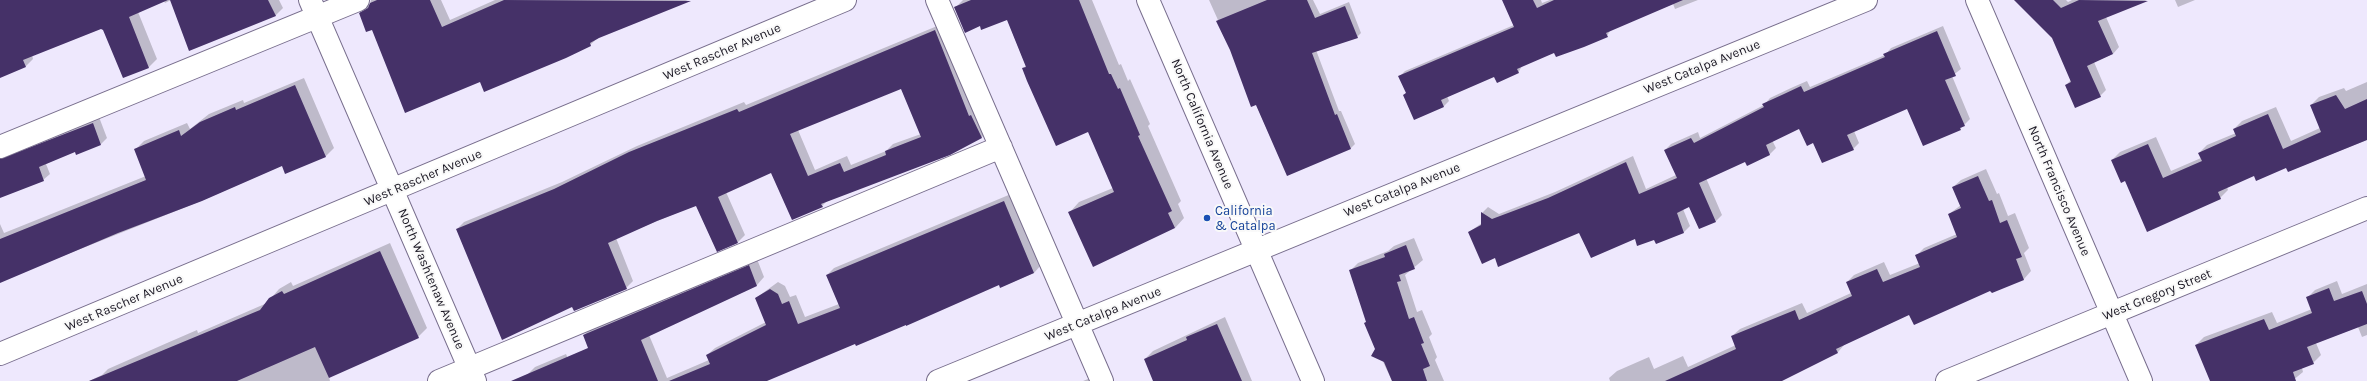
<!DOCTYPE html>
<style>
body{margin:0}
canvas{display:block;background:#eee8fd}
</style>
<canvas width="2367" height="381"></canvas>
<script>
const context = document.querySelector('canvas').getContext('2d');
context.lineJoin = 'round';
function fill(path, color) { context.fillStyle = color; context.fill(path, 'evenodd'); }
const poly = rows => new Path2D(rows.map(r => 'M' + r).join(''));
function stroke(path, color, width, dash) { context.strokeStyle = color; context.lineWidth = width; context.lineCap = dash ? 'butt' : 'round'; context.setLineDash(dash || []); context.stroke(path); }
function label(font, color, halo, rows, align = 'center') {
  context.font = font + ' Karla,sans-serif'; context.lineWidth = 4; context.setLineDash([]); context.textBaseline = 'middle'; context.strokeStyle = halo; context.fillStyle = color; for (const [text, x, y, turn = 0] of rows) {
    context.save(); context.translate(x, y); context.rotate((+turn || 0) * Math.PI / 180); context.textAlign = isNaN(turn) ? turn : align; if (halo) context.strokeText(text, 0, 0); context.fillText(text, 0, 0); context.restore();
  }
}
fill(poly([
 [0,0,171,0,165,3,164,1,138,12,157,59,149,67,123,77,104,29,101,28,32,55,33,59,26,66,0,77],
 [171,0,279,0,283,8,275,16],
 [371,0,441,0,450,20,495,0,688,0,599,37,590,45,372,29,360,13,370,4],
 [963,0,1092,0,1119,65,1121,64,1128,81,1130,79,1150,124,1148,126,1181,201,1178,204,1184,218,1175,228,1070,212,1079,202,1113,188,1089,131,1023,68,1026,66,1007,19,980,25,955,8],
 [1209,0,1313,0,1320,14,1349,2,1361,33,1357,37,1316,50,1339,111,1341,111,1355,144,1351,148,1287,174],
 [1508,0,1541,0,1542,3,1550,0,1554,0,1555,3,1566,0,1698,0,1675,9,1673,4,1611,29,1607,36,1555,52,1522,66,1518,73,1495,75,1447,96,1449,101,1444,106,1415,119,1404,95,1407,92,1400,76,1405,71,1514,25],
 [2031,0,2066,0,2068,2,2072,0,2147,0,2106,17,2119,47,2113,54,2094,62,2106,90,2100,96,2066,85,2071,80,2053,37],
 [2175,0,2195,0,2178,7],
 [942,24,989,130,982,137,827,201,822,206,772,172,726,192,745,235,738,242,717,251,696,205,616,238,633,281,626,288,573,306,457,229,464,222,562,182,637,146,744,102,746,105],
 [901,88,921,134,893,144,886,151,851,165,847,156,815,170,798,130],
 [1943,26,1961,69,1952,76,1970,119,1960,129,1924,144,1908,107,1854,131,1859,143,1853,149,1814,142,1800,127,1772,140,1776,148,1769,155,1745,160,1706,178,1722,215,1716,221,1690,206,1683,209,1690,226,1684,232,1656,243,1655,239,1580,231,1495,257,1469,232,1482,223,1482,213,1488,207,1499,214,1555,192,1633,156,1646,189,1676,175,1665,150,1671,144,1698,132,1700,138,1764,105,1770,98,1791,88,1807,81,1810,87,1885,55,1891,48],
 [304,78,334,148,326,156,286,173,283,165,201,201,0,281,0,224,4,233,146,176,136,149,144,141,187,123,190,129,209,114,243,100,244,103],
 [2367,82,2367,140,2289,171,2286,167,2254,175,2227,187,2228,190,2220,198,2125,180,2112,160,2120,152,2156,137,2171,171,2201,158,2199,153,2207,145,2236,133,2234,129,2242,121,2276,107,2291,141,2320,128,2311,105,2319,97,2344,88,2346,91],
 [99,117,107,138,101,144,77,154,75,150,46,164,50,174,43,180,0,197,0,156],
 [1986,169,1997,194,1999,193,2008,216,2015,213,2029,248,2024,253,2031,271,2024,279,1910,314,1845,344,1838,352,1779,381,1610,381,1609,378,1617,371,1649,357,1654,369,1683,356,1688,367,1736,345,1732,336,1740,329,1802,303,1807,313,1851,293,1847,282,1854,275,1884,262,1890,275,1920,263,1917,255,1924,248,1957,234,1949,214,1961,205,1953,187,1961,180],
 [1011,194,1041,265,1034,273,1001,287,1000,284,763,381,617,381,584,335,592,327,757,259,764,277,757,285,649,335,667,378,709,360,707,355,715,348,766,322,756,298,778,282,785,286,790,297,796,295,805,317,839,304,827,275,834,268],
 [1414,238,1423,260,1405,275,1417,312,1422,310,1432,334,1429,337,1437,357,1435,360,1444,381,1392,381,1365,323,1367,321,1350,271,1358,263,1388,251,1394,246],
 [390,243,427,328,418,337,329,377,330,381,89,381,102,375,108,369,167,343,197,330,198,333,267,303,279,289,291,282,293,286],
 [2337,281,2342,294,2367,284,2367,335,2362,337,2358,327,2316,343,2321,355,2313,363,2302,368,2303,372,2292,381,2211,381,2196,345,2204,337,2272,312,2277,323,2312,309,2307,298,2315,290],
 [1225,317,1252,381,1154,381,1145,359,1153,351],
 [566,354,578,381,530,381,527,375,535,367],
 [1095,376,1097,381,1083,381]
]), '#0003');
fill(poly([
 [0,0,168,0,129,17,149,68,123,78,103,30,101,29,23,60,26,67,0,78],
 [170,0,268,0,276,16,189,51],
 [377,0,430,0,442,27,504,0,691,1,599,38,590,43,591,46,566,58,484,92,480,82,405,113,372,30,366,32,359,13,368,8,370,3],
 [971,0,1079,0,1109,74,1111,74,1118,89,1120,88,1140,135,1138,136,1172,211,1168,213,1175,228,1093,267,1068,212,1114,192,1088,132,1056,146,1027,81,1022,68,1026,67,1007,20,981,30,980,26,965,33,954,7],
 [1267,0,1307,0,1315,18,1345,6,1358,38,1312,53,1335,115,1337,114,1351,149,1287,176,1256,105,1251,107,1230,50,1216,21],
 [1502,0,1533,0,1537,8,1554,0,1683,0,1606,33,1608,37,1584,47,1556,57,1554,53,1517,69,1519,73,1497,83,1494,77,1441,100,1444,107,1414,120,1403,95,1406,93,1398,76,1514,27],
 [2014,0,2053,0,2061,8,2079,0,2148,1,2098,21,2113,54,2087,66,2101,97,2075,108,2065,85,2071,82,2052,38],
 [935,30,969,116,971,115,982,138,950,155,821,204,823,207,792,220,771,173,718,197,738,243,717,252,696,206,657,221,608,243,627,289,574,311,572,307,502,340,456,229,554,189,629,152,737,109,739,112],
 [901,89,921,137,885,151,886,155,844,172,840,163,808,176,790,134],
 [1937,31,1956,76,1945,80,1965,126,1960,128,1961,130,1923,146,1907,109,1847,135,1854,150,1822,163,1813,143,1807,146,1799,129,1766,145,1770,155,1747,166,1745,162,1699,183,1716,222,1699,229,1689,207,1677,213,1684,233,1656,244,1654,240,1637,246,1635,239,1591,258,1579,233,1498,267,1495,258,1482,264,1468,232,1481,225,1481,212,1492,219,1548,198,1626,162,1639,194,1677,178,1664,150,1691,138,1694,143,1764,107,1762,104,1784,94,1801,86,1804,92,1885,57,1883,54],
 [295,85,326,157,285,174,282,166,202,201,118,233,0,283,0,239,146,180,134,149,179,130,181,136,200,122,235,107,236,110],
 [2336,95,2345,109,2367,99,2367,140,2288,172,2286,168,2256,181,2254,176,2218,192,2221,199,2147,232,2125,181,2121,183,2111,160,2148,144,2163,178,2202,161,2198,153,2236,136,2233,129,2268,114,2283,149,2321,132,2310,105],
 [93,123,101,145,76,155,75,152,39,167,44,181,0,198,0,159],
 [1978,176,1989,201,1992,200,2000,223,2007,220,2022,257,2016,259,2024,280,1992,293,1990,291,1914,325,1909,315,1836,349,1838,353,1782,381,1665,381,1736,349,1731,336,1795,310,1799,320,1852,296,1846,282,1877,269,1883,282,1920,267,1915,255,1957,237,1948,214,1961,208,1952,187],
 [1004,201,1034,273,1000,288,999,285,906,326,906,325,856,346,855,344,767,381,669,381,710,364,706,355,766,325,755,298,770,289,778,294,782,304,789,301,798,324,840,308,826,275],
 [1406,245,1415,269,1399,275,1401,281,1397,282,1409,319,1414,317,1424,343,1421,344,1430,366,1423,369,1427,381,1392,381,1384,362,1371,356,1375,349,1364,323,1366,322,1349,270,1385,257,1384,254],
 [380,251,419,338,329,378,315,347,237,381,89,381,260,310,269,298,282,291,284,294],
 [749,265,757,286,641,340,658,381,511,381,588,348,583,335],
 [2329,288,2334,301,2362,291,2367,304,2367,324,2307,347,2314,364,2293,372,2296,381,2210,381,2195,345,2264,319,2269,330,2312,313,2306,297],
 [1217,324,1242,381,1153,381,1144,359,1187,340,1186,337]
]), '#453168');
const minor = poly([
 [310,0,475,381],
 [937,0,1102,381],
 [1977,0,2141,381],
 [0,147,358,0],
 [0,354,845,0],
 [439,381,1001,147],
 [938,381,1866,0],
 [1947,381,2367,208]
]);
const major = poly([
 [1148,0,1313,381]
]);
stroke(minor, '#786e8d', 24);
stroke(major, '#786e8d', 24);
stroke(minor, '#fff', 22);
stroke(major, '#fff', 22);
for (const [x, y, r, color] of [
 [1207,218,4,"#1a4fb4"]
]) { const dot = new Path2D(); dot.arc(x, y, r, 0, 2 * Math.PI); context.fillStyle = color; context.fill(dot); stroke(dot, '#f9f9f9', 1.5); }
label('13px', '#1a1723', '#f9f9f9', [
 ["West Rascher Avenue",722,52,-23],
 ["West Catalpa Avenue",1702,67,-22],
 ["North California Avenue",1202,124,67],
 ["West Rascher Avenue",423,178,-23],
 ["West Catalpa Avenue",1402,190,-22],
 ["North Francisco Avenue",2059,191,67],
 ["North Washtenaw Avenue",431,279,67],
 ["West Gregory Street",2157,295,-22],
 ["West Rascher Avenue",124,303,-23],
 ["West Catalpa Avenue",1103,314,-22]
]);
label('13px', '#164399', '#f9f9f9', [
 ["California",1215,211],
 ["& Catalpa",1215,226]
], 'left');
</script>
